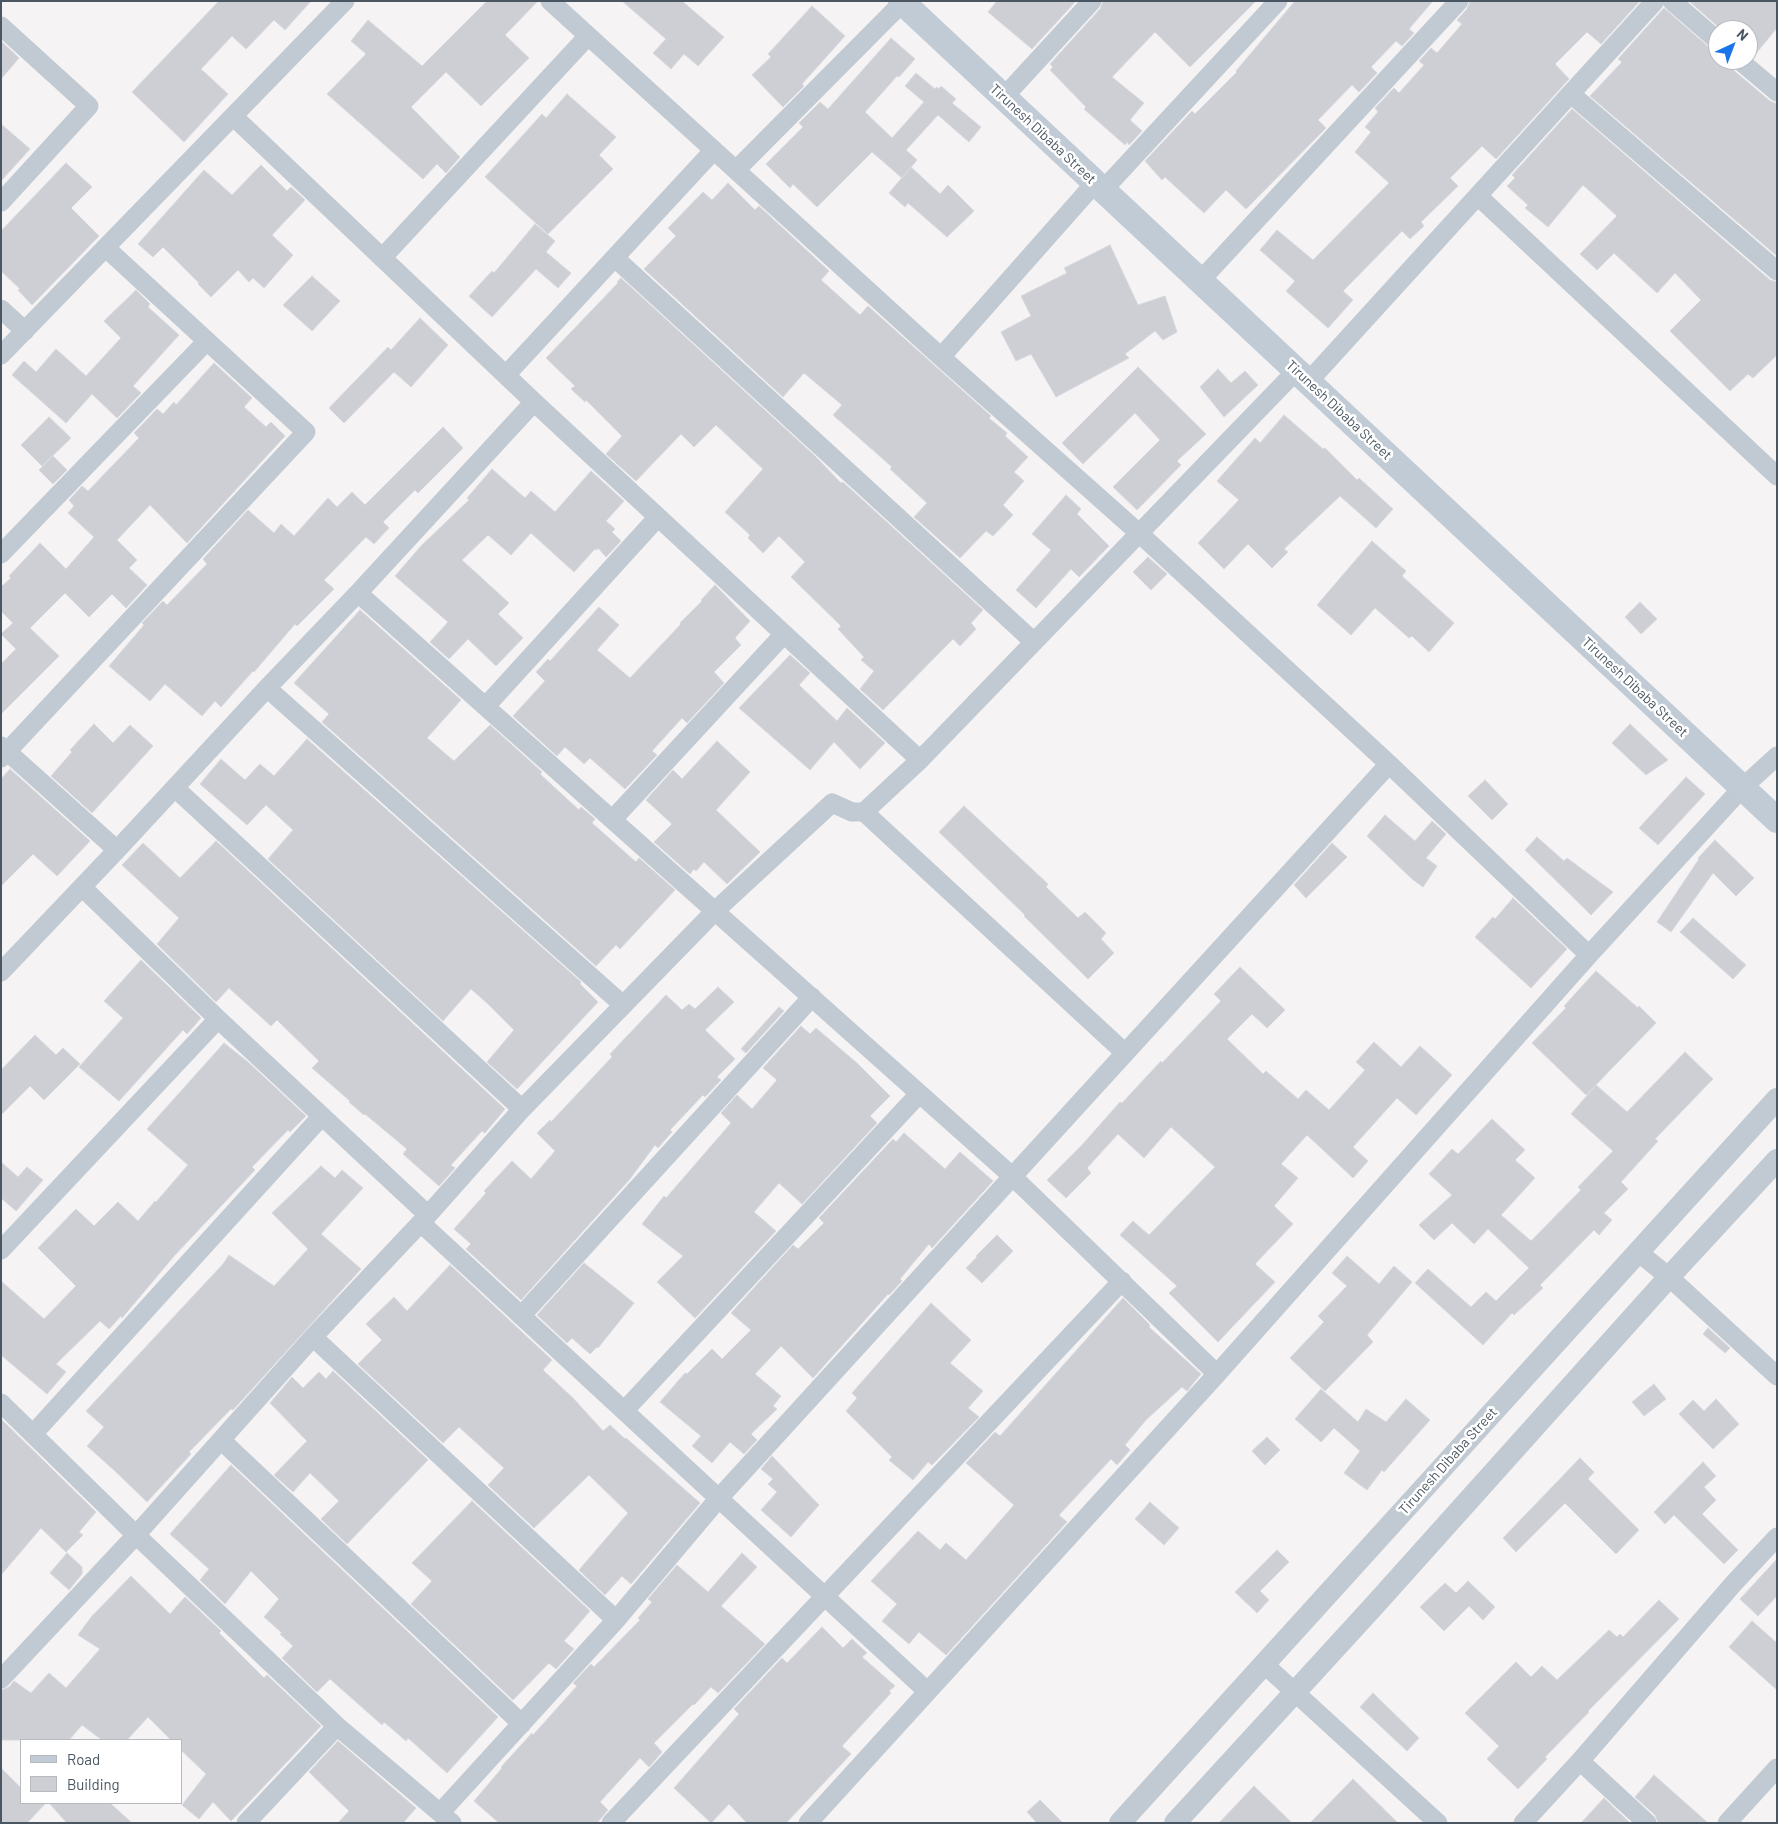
<!DOCTYPE html>
<style>
body{margin:0}
#map{position:relative;width:1778px;height:1824px;overflow:hidden;background:#f5f3f3;font-family:Barlow,sans-serif}
canvas{display:block}
.frame{position:absolute;inset:0;border:2px solid #4a5661;pointer-events:none}
.legend{position:absolute;left:20px;top:1739px;width:162px;height:65px;box-sizing:border-box;background:#fff;border:1px solid #b7bbc0;margin:0;padding:6px 9px;list-style:none;font-size:15px;color:#4a5661}
.legend li{display:flex;align-items:center;gap:10px;height:25px}
.legend b{width:25px;border:1px solid #b7bbc0}
.north{position:absolute;left:1708px;top:20px;width:50px;height:50px;box-sizing:border-box;background:#fff;border:1px solid #b7bbc0;border-radius:50%;rotate:43deg;font-size:14px;font-weight:700;line-height:20px;text-align:center;color:#4a5661}
.north::after{content:'';display:block;margin:auto;width:18px;height:22px;background:#1a73e8;clip-path:polygon(50% 0,100% 100%,50% 72%,0 100%)}
</style>
<div id="map">
<canvas width="1778" height="1824"></canvas>
<div class="frame"></div>
<ul class="legend">
<li><b style="height:6px;background:#c1cbd6"></b>Road</li>
<li><b style="height:14px;background:#cdcfd5"></b>Building</li>
</ul>
<div class="north">N</div>
</div>
<script>
const context = document.querySelector('canvas').getContext('2d');
context.lineJoin = 'round';
function fill(path, color) { context.fillStyle = color; context.fill(path, 'evenodd'); }
const poly = rows => new Path2D(rows.map(r => 'M' + r).join(''));
function stroke(path, color, width, dash) { context.strokeStyle = color; context.lineWidth = width; context.lineCap = dash ? 'butt' : 'round'; context.setLineDash(dash || []); context.stroke(path); }
function label(font, color, halo, rows, align = 'center') {
  context.font = font + ' Barlow,sans-serif'; context.lineWidth = 5; context.setLineDash([]); context.textBaseline = 'middle'; context.strokeStyle = halo; context.fillStyle = color; for (const [text, x, y, turn = 0] of rows) {
    context.save(); context.translate(x, y); context.rotate((+turn || 0) * Math.PI / 180); context.textAlign = isNaN(turn) ? turn : align; if (halo) context.strokeText(text, 0, 0); context.fillText(text, 0, 0); context.restore();
  }
}
const building = poly([
 [219,1,311,1,285,30,274,20,246,49,232,36,201,69,228,94,184,142,132,92,219,1],
 [487,1,538,1,505,35,529,58,481,106,446,72,411,107,460,157,446,173,437,164,423,179,327,94,366,54,351,41,368,20,422,66,487,1],
 [622,1,682,1,724,37,698,66,684,54,671,69,653,53,666,39,622,1],
 [997,1,1076,1,1032,49,988,12,997,1],
 [1103,1,1256,1,1190,67,1155,32,1112,77,1144,103,1130,120,1142,131,1129,145,1127,142,1125,145,1084,109,1086,107,1050,70,1053,67,1050,64,1100,9,1103,1],
 [1295,1,1433,1,1409,29,1414,33,1402,46,1396,41,1371,67,1377,73,1359,92,1352,85,1318,120,1326,128,1246,209,1226,190,1204,213,1165,177,1162,180,1145,161,1192,111,1195,114,1237,72,1236,71,1295,1],
 [1470,1,1640,1,1601,44,1587,32,1555,64,1569,79,1496,159,1482,146,1450,178,1458,186,1421,222,1424,226,1410,239,1402,231,1343,291,1353,300,1328,328,1286,291,1295,281,1260,250,1277,230,1313,260,1389,183,1355,152,1371,132,1365,127,1378,112,1375,108,1394,88,1399,93,1424,65,1419,61,1431,48,1437,53,1462,24,1457,20,1467,9,1470,1],
 [1689,1,1777,1,1777,28,1753,57,1748,53,1748,30,1722,30,1689,1],
 [812,6,845,36,802,84,804,86,783,107,752,75,771,57,768,54,812,6],
 [1664,8,1711,49,1718,52,1718,60,1728,60,1732,69,1770,101,1777,104,1777,256,1590,96,1622,62,1618,59,1664,8],
 [891,38,915,59,899,77,897,76,865,112,892,138,924,102,905,86,916,73,935,89,937,87,939,89,941,86,956,99,952,103,981,127,969,142,938,115,906,150,917,160,902,178,872,152,817,207,793,184,790,188,766,164,803,127,799,123,820,102,828,109,891,38],
 [1,41,19,58,1,79,1,41],
 [567,94,616,137,599,155,613,169,548,234,485,177,542,114,546,118,567,94],
 [1572,109,1770,280,1777,282,1777,355,1753,378,1748,374,1730,391,1670,331,1701,300,1675,273,1657,293,1614,253,1597,270,1580,254,1617,216,1583,185,1548,227,1525,208,1528,205,1507,186,1515,178,1512,175,1572,109],
 [1,124,30,149,1,181,1,124],
 [66,163,92,187,71,208,99,236,32,305,18,290,20,289,1,271,1,231,66,163],
 [261,165,287,191,291,187,305,200,272,235,293,255,264,288,253,278,249,282,238,270,211,297,198,284,199,283,163,247,153,257,138,244,204,170,232,195,261,165],
 [911,167,940,194,948,185,974,211,947,237,908,203,905,207,889,193,911,167],
 [728,183,755,210,759,206,829,271,821,280,860,315,868,306,991,416,989,418,1007,433,1005,436,1028,457,1014,472,1024,481,1003,505,1013,515,993,536,986,531,960,558,914,517,927,503,890,469,892,467,833,415,842,405,804,373,783,397,644,269,676,236,668,228,703,192,712,200,728,183],
 [535,224,555,241,546,252,571,273,558,288,536,269,492,317,469,296,492,271,494,273,535,224],
 [1110,245,1138,305,1165,296,1177,332,1163,340,1155,331,1125,354,1129,358,1056,397,1031,354,1016,361,1001,332,1031,316,1021,296,1067,273,1064,268,1110,245],
 [312,276,340,301,312,331,283,305,312,276],
 [621,278,815,456,841,483,843,482,983,610,971,623,976,629,960,646,953,639,883,710,860,689,874,671,861,660,864,657,838,629,841,626,791,577,805,562,779,536,763,553,748,538,750,535,725,512,763,469,716,425,694,447,681,434,636,481,606,454,622,436,586,400,585,402,571,389,575,386,546,358,618,283,617,282,621,278],
 [136,290,150,304,148,307,179,335,133,386,141,393,117,418,92,394,66,423,12,375,24,361,36,372,56,349,86,376,121,338,104,321,136,290],
 [420,318,448,345,411,387,394,372,344,423,329,408,388,347,391,350,420,318],
 [214,363,252,398,244,407,266,427,271,422,285,436,187,543,150,505,117,540,137,560,129,568,147,585,126,608,112,594,89,617,65,593,30,628,59,656,1,714,1,664,16,649,1,634,13,623,1,611,1,587,11,578,9,576,40,543,66,569,94,537,68,513,74,506,69,500,82,486,88,491,139,438,134,433,157,409,163,414,174,402,176,405,214,363],
 [1138,367,1206,434,1177,461,1181,465,1137,510,1113,487,1160,440,1135,413,1083,464,1062,443,1138,367],
 [1218,369,1231,383,1245,371,1258,385,1224,417,1200,387,1218,369],
 [1284,415,1323,449,1325,448,1357,480,1359,478,1393,509,1376,528,1340,496,1284,549,1288,552,1272,568,1248,544,1224,569,1198,543,1239,500,1217,481,1255,438,1260,443,1284,415],
 [49,417,71,438,42,466,21,445,49,417],
 [443,427,463,448,418,493,415,490,383,522,389,528,374,544,366,537,324,580,334,589,297,626,295,624,254,672,253,671,221,707,215,701,202,716,165,684,150,701,109,666,144,625,142,623,163,601,167,605,207,564,203,559,248,510,274,533,281,524,294,536,328,498,337,507,352,492,365,505,443,427],
 [53,456,67,470,53,484,39,470,53,456],
 [492,469,525,498,531,491,555,512,591,471,624,501,606,521,615,529,612,532,621,541,606,557,598,548,597,550,595,549,574,572,531,533,511,555,488,535,462,560,509,603,498,614,523,638,496,666,468,639,449,659,430,642,448,622,395,576,421,546,469,500,467,498,492,469],
 [1066,495,1081,509,1077,514,1109,546,1079,577,1071,569,1036,608,1016,590,1051,550,1032,534,1066,495],
 [1372,541,1406,571,1402,576,1454,623,1429,652,1412,636,1409,638,1375,608,1351,635,1317,605,1372,541],
 [1148,557,1167,574,1151,590,1133,572,1148,557],
 [715,585,750,621,735,638,741,645,714,672,724,683,687,723,682,718,652,751,657,755,625,789,590,758,584,764,565,747,557,756,513,716,545,681,536,672,548,659,550,661,599,607,619,625,597,650,630,678,681,624,680,623,702,601,701,600,715,585],
 [1640,602,1657,619,1641,634,1625,617,1640,602],
 [360,610,461,700,427,738,454,761,490,725,542,772,540,774,579,810,581,807,595,819,592,823,636,862,639,858,675,890,620,949,616,945,596,966,322,722,329,714,294,683,360,610],
 [790,655,810,673,799,685,837,721,847,708,885,743,860,769,834,742,810,770,739,708,790,655],
 [94,724,113,743,130,725,153,746,92,813,51,776,72,752,70,750,94,724],
 [1630,724,1668,760,1646,775,1612,743,1630,724],
 [307,739,581,982,580,984,598,1002,517,1089,487,1062,514,1030,488,1004,471,989,443,1021,268,859,293,830,266,805,247,825,200,784,221,759,245,780,260,764,274,776,307,739],
 [717,741,750,772,716,810,760,852,727,884,704,862,696,871,694,869,690,874,654,842,672,824,646,800,673,770,682,779,717,741],
 [10,769,90,841,57,876,33,854,1,886,1,779,10,769],
 [1686,777,1705,794,1658,845,1639,828,1686,777],
 [1485,780,1508,804,1492,820,1468,796,1485,780],
 [964,806,1048,884,1046,887,1078,918,1085,912,1106,933,1101,939,1114,953,1088,979,1024,916,1025,915,939,832,964,806],
 [1385,815,1415,841,1432,821,1446,834,1426,858,1437,866,1423,887,1412,879,1367,836,1385,815],
 [1537,837,1564,861,1567,858,1613,892,1591,915,1525,850,1537,837],
 [1715,840,1754,878,1736,896,1713,873,1671,932,1657,922,1699,859,1698,858,1715,840],
 [216,841,505,1109,485,1133,482,1131,451,1165,455,1168,439,1186,403,1154,407,1149,365,1114,364,1115,349,1102,350,1101,312,1068,319,1061,277,1020,271,1026,229,988,216,1002,157,944,179,918,122,865,143,843,180,878,216,841],
 [1332,843,1347,857,1306,898,1294,885,1332,843],
 [1513,898,1567,949,1531,988,1475,937,1493,917,1495,919,1513,898],
 [1693,918,1746,965,1733,979,1680,932,1693,918],
 [141,960,201,1018,187,1034,183,1030,119,1101,79,1067,123,1018,104,1001,141,960],
 [1240,967,1285,1010,1267,1028,1252,1014,1227,1039,1263,1074,1266,1071,1298,1099,1306,1090,1329,1110,1365,1070,1356,1062,1374,1042,1401,1067,1420,1046,1452,1075,1416,1115,1397,1098,1353,1147,1368,1161,1353,1178,1307,1135,1281,1164,1298,1178,1274,1206,1293,1224,1255,1264,1275,1282,1218,1342,1169,1293,1177,1286,1120,1235,1133,1221,1149,1235,1215,1167,1171,1127,1144,1158,1118,1134,1087,1168,1091,1173,1066,1198,1047,1180,1082,1145,1120,1102,1122,1103,1161,1061,1162,1063,1221,1001,1214,994,1240,967],
 [1596,971,1638,1008,1639,1006,1656,1023,1586,1095,1532,1043,1566,1008,1564,1006,1596,971],
 [718,987,734,1002,705,1030,735,1059,717,1077,721,1080,705,1097,703,1095,670,1130,672,1132,658,1148,655,1145,630,1179,521,1300,466,1249,471,1244,454,1229,486,1193,484,1191,512,1161,531,1179,555,1151,537,1133,550,1120,551,1122,612,1057,610,1054,666,995,682,1010,689,1004,695,1009,718,987],
 [779,1007,784,1011,746,1053,741,1049,779,1007],
 [801,1026,810,1034,816,1028,858,1064,890,1096,870,1116,877,1123,802,1204,779,1183,754,1212,776,1231,695,1318,657,1282,683,1256,642,1224,664,1196,666,1198,731,1123,721,1113,737,1095,752,1109,777,1080,763,1068,801,1026],
 [35,1035,56,1055,63,1048,80,1064,44,1100,30,1086,1,1115,1,1070,35,1035],
 [224,1043,248,1062,306,1116,290,1132,288,1130,252,1167,255,1170,175,1255,122,1318,121,1316,109,1329,100,1321,56,1364,66,1372,47,1394,1,1355,1,1281,44,1319,76,1286,38,1248,76,1209,94,1226,118,1202,138,1221,155,1201,156,1202,188,1165,147,1129,224,1043],
 [1685,1052,1713,1079,1655,1139,1658,1141,1621,1182,1628,1189,1604,1213,1612,1220,1599,1235,1594,1230,1540,1285,1543,1288,1514,1315,1512,1313,1483,1345,1415,1283,1428,1269,1471,1307,1486,1292,1496,1301,1529,1268,1488,1229,1474,1244,1452,1223,1434,1240,1419,1225,1452,1195,1429,1174,1452,1149,1458,1154,1492,1119,1525,1150,1515,1160,1535,1178,1501,1215,1531,1241,1581,1190,1578,1187,1613,1151,1571,1114,1596,1085,1627,1112,1685,1052],
 [904,1133,945,1169,960,1152,993,1181,932,1248,929,1244,900,1279,902,1281,889,1295,888,1294,813,1378,781,1346,755,1374,781,1396,773,1406,777,1409,751,1434,757,1440,744,1454,730,1442,712,1463,692,1446,701,1436,660,1402,685,1373,687,1374,712,1349,722,1359,751,1330,731,1313,793,1245,798,1249,824,1223,819,1218,893,1139,896,1142,904,1133],
 [1,1162,18,1177,27,1167,43,1180,16,1211,1,1198,1,1162],
 [321,1166,335,1178,342,1170,363,1188,321,1234,361,1269,233,1410,231,1409,189,1452,191,1454,147,1502,115,1471,87,1446,104,1427,86,1411,223,1264,229,1255,274,1286,308,1249,272,1213,321,1166],
 [997,1235,1013,1251,982,1283,966,1268,977,1257,976,1256,997,1235],
 [1347,1256,1379,1284,1394,1266,1412,1282,1367,1335,1373,1342,1325,1391,1290,1358,1324,1322,1318,1316,1347,1286,1332,1273,1347,1256],
 [584,1263,634,1303,598,1348,597,1347,590,1354,572,1338,567,1343,537,1315,584,1263],
 [450,1265,552,1360,543,1370,573,1398,603,1431,610,1425,625,1439,626,1438,700,1503,631,1584,622,1576,605,1595,579,1570,628,1513,589,1475,534,1528,488,1485,504,1468,459,1427,443,1443,358,1364,382,1340,366,1324,394,1297,407,1311,450,1265],
 [1123,1298,1150,1325,1149,1327,1201,1374,1187,1391,1182,1387,1146,1420,1125,1445,1130,1450,1117,1465,1111,1459,1059,1515,1067,1522,946,1655,919,1632,909,1644,882,1621,897,1604,871,1581,918,1531,940,1550,946,1543,966,1560,1014,1505,966,1463,995,1432,1000,1436,1123,1298],
 [931,1303,971,1340,950,1363,983,1391,968,1408,979,1417,932,1465,928,1462,913,1480,889,1460,892,1457,846,1411,857,1398,852,1393,931,1303],
 [1708,1328,1730,1348,1725,1353,1703,1334,1708,1328],
 [333,1371,428,1460,347,1544,321,1519,339,1501,310,1473,293,1492,274,1475,307,1441,270,1403,292,1377,303,1388,319,1372,326,1379,333,1371],
 [1654,1384,1666,1399,1644,1416,1632,1402,1654,1384],
 [1321,1389,1358,1422,1366,1409,1386,1422,1406,1399,1430,1420,1384,1472,1382,1470,1367,1490,1344,1473,1360,1451,1334,1428,1321,1442,1295,1419,1321,1389],
 [1716,1399,1739,1424,1713,1449,1679,1414,1693,1400,1704,1411,1716,1399],
 [1,1419,96,1512,79,1532,83,1535,66,1552,41,1528,1,1575,1,1419],
 [1267,1437,1280,1450,1265,1465,1252,1451,1267,1437],
 [772,1456,819,1505,791,1537,761,1510,777,1492,768,1484,773,1479,761,1469,772,1456],
 [1580,1458,1594,1472,1588,1479,1639,1530,1616,1554,1565,1503,1516,1552,1503,1538,1580,1458],
 [1703,1462,1716,1476,1704,1487,1716,1500,1702,1514,1738,1550,1724,1564,1674,1515,1665,1524,1654,1512,1703,1462],
 [231,1465,498,1717,447,1773,408,1738,406,1741,384,1722,382,1725,330,1679,317,1692,282,1658,293,1646,280,1634,282,1633,264,1617,279,1599,251,1571,225,1604,200,1580,209,1569,170,1534,231,1465],
 [472,1501,590,1611,564,1641,574,1649,556,1669,549,1663,513,1700,411,1604,432,1581,412,1563,472,1501],
 [1150,1502,1179,1528,1164,1545,1135,1519,1150,1502],
 [1277,1550,1289,1562,1260,1591,1269,1600,1257,1613,1235,1592,1277,1550],
 [67,1553,82,1567,82,1574,69,1590,50,1573,67,1553],
 [742,1553,757,1567,721,1606,765,1644,718,1693,711,1687,694,1705,693,1704,654,1743,662,1752,649,1767,640,1758,600,1802,608,1810,597,1823,499,1823,474,1801,502,1768,501,1767,532,1733,533,1735,577,1686,573,1683,591,1664,594,1667,640,1620,638,1618,652,1602,648,1599,677,1565,708,1592,742,1553],
 [1777,1559,1777,1596,1758,1616,1740,1599,1777,1559],
 [131,1576,170,1614,185,1597,221,1631,219,1633,264,1678,267,1675,321,1726,231,1821,213,1802,199,1819,182,1805,206,1774,181,1750,181,1740,171,1740,148,1717,127,1740,102,1740,82,1725,69,1740,1,1740,1,1690,9,1687,14,1681,31,1693,49,1673,66,1688,100,1649,78,1635,92,1616,131,1576],
 [1468,1581,1495,1607,1483,1620,1469,1606,1444,1631,1420,1607,1445,1583,1456,1593,1468,1581],
 [1659,1600,1679,1619,1588,1711,1589,1712,1545,1757,1547,1759,1518,1789,1487,1759,1499,1746,1465,1713,1516,1662,1531,1677,1542,1666,1557,1680,1609,1630,1617,1637,1620,1634,1623,1637,1659,1600],
 [1752,1621,1777,1643,1777,1690,1729,1647,1752,1621],
 [822,1627,843,1648,852,1639,867,1653,862,1657,895,1686,889,1691,891,1693,842,1746,851,1754,786,1823,747,1823,729,1804,711,1823,674,1788,739,1714,734,1709,782,1658,787,1663,822,1627],
 [1373,1693,1419,1738,1407,1751,1360,1707,1373,1693],
 [338,1741,416,1808,403,1823,338,1823,349,1811,309,1772,338,1741],
 [1,1768,21,1788,21,1803,46,1803,27,1823,1,1823,1,1768],
 [1654,1775,1708,1823,1658,1823,1655,1815,1635,1797,1654,1775],
 [1353,1779,1398,1823,1310,1823,1353,1779],
 [1254,1786,1292,1823,1219,1823,1254,1786],
 [1604,1798,1630,1823,1581,1823,1604,1798],
 [1040,1800,1063,1823,1037,1823,1027,1812,1040,1800],
 [49,1803,110,1803,132,1823,67,1823,49,1803]
]);
fill(building, '#cdcfd5');
stroke(building, '#d7d9de', 1);
stroke(poly([
 [550,1,941,357,1140,534,1389,764,1589,955],
 [1672,1,1718,41],
 [1,26,89,106,1,202],
 [1739,60,1777,92],
 [1571,94,1777,271],
 [1003,98,1092,1],
 [234,117,534,402,920,760],
 [736,170,904,1],
 [1103,190,1278,1],
 [1478,196,1777,476],
 [382,258,588,36],
 [615,258,1034,642],
 [1200,281,1459,1],
 [1,309,25,331],
 [1,355,345,1],
 [941,357,1095,183],
 [506,375,714,150],
 [1308,382,1655,1],
 [1,554,206,342],
 [358,593,1012,1176,1217,1374],
 [267,688,623,1005],
 [486,706,658,517],
 [1,746,117,850],
 [1,758,306,432,106,248],
 [175,788,522,1109],
 [864,812,1124,1052],
 [613,819,784,634],
 [82,887,218,1019,428,1215],
 [1,972,117,850,267,688,358,593,534,402],
 [421,1223,927,1691],
 [1,1250,218,1019],
 [1638,1252,1669,1277,1777,1376],
 [521,1316,812,997],
 [313,1337,616,1620],
 [1,1403,136,1535,337,1726,452,1823],
 [624,1411,919,1094],
 [33,1434,321,1117],
 [221,1440,522,1724],
 [1264,1664,1438,1823],
 [1,1679,136,1535,313,1337,428,1215,522,1109,716,910,832,803,852,812,864,812,920,760,1296,371],
 [1580,1761,1647,1823],
 [440,1813,616,1620,719,1498,1389,764],
 [246,1823,337,1726],
 [611,1823,1122,1281],
 [808,1823,1217,1374,1589,955,1742,788,1777,756],
 [1523,1823,1580,1761,1734,1583,1777,1537],
 [1727,1823,1777,1768]
]), '#c1cad2', 19);
stroke(poly([
 [1120,1823,1777,1099],
 [1175,1823,1372,1608,1669,1277,1777,1160]
]), '#c1cad2', 22);
stroke(poly([
 [901,1,1777,820]
]), '#c1cbd6', 26);
label('14px', '#4a5661', '#fff', [
 ["Tirunesh Dibaba Street",1043,134,43],
 ["Tirunesh Dibaba Street",1339,410,43],
 ["Tirunesh Dibaba Street",1635,687,43],
 ["Tirunesh Dibaba Street",1448,1461,-48]
]);
</script>
